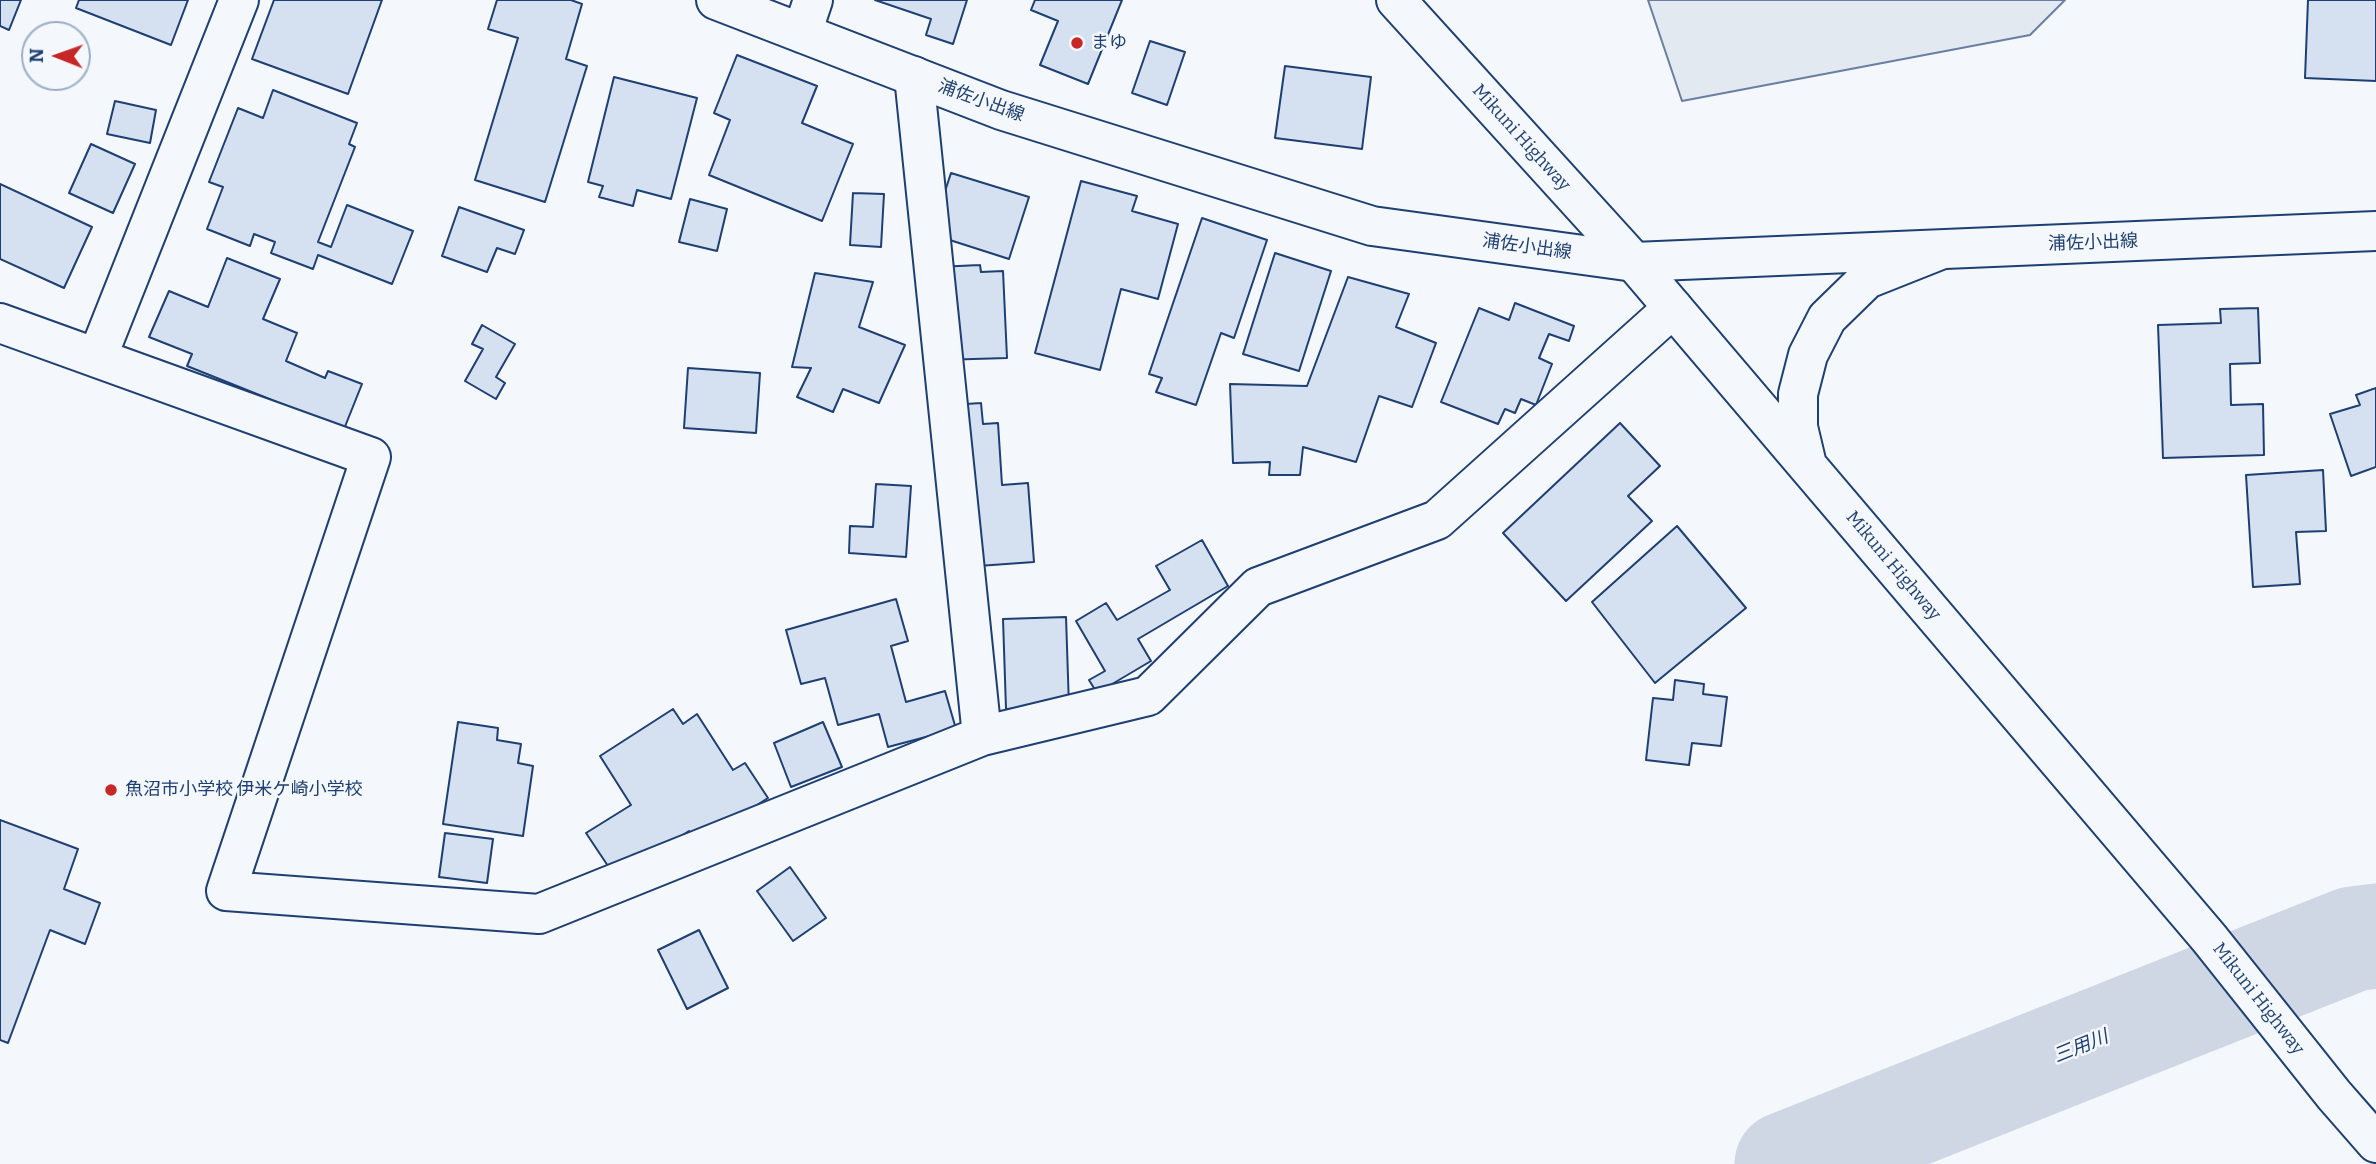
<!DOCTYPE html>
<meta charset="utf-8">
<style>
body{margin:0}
#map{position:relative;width:2376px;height:1164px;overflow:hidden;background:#f4f7fb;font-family:Bitter,serif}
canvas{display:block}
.north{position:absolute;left:21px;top:21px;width:70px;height:70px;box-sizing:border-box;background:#f4f7fb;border:2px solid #9eadc5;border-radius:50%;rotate:271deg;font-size:19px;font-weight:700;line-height:28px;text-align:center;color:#1d3f73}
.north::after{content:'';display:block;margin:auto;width:24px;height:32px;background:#c62828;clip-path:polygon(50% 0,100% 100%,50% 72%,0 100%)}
</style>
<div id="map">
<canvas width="2376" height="1164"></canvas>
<div class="north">N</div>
</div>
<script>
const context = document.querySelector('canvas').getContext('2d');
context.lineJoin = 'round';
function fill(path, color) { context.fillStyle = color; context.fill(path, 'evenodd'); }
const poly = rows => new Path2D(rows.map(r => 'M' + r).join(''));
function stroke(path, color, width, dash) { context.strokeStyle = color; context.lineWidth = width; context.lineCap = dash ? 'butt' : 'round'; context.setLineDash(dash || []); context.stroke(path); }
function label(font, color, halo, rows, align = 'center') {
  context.font = font + ' Bitter,"Noto Sans JP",serif'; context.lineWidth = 5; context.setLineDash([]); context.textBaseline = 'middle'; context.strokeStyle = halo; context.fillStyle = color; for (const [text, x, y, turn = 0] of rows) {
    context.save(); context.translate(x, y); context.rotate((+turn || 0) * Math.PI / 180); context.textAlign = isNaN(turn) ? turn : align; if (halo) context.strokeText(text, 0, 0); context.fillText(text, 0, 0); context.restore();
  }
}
const green = poly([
 [1648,0,2065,0,2030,35,1682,101,1648,0]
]);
fill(green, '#e3e9f0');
stroke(green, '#687fa3', 2);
stroke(poly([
 [1787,1164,2353,939,2376,936]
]), '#cfd7e4', 105);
const building = poly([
 [0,0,21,0,9,30,0,26,0,0],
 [79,0,188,0,171,45,76,8,79,0],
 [274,0,382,0,348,94,252,59,274,0],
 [497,0,571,0,582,4,566,59,587,66,545,202,475,180,518,38,488,29,497,0],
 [875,0,967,0,953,44,926,35,931,19,875,0],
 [1035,0,1122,0,1088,84,1040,65,1058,21,1031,10,1035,0],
 [2308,0,2376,0,2376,81,2305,78,2308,0],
 [1150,41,1185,52,1167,105,1132,93,1150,41],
 [737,55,817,86,802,123,853,144,822,221,709,175,730,120,714,113,737,55],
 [1285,66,1371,77,1362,149,1275,138,1285,66],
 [614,77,697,98,671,199,637,190,633,206,599,197,603,186,588,182,614,77],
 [273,90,357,123,349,144,355,147,318,242,331,247,347,205,413,231,392,284,318,255,313,269,271,253,275,242,254,234,250,246,207,229,223,187,209,182,238,108,263,118,273,90],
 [115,101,156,110,150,143,107,134,115,101],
 [91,144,135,164,113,213,69,193,91,144],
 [951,173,1029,197,1009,259,931,234,951,173],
 [1081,181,1137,196,1132,211,1178,224,1158,299,1121,289,1100,370,1035,353,1081,181],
 [0,184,92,227,64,288,0,259,0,184],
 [853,193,884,194,881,247,850,245,853,193],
 [690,199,727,209,717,251,679,242,690,199],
 [459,207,524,230,515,254,497,248,487,272,442,256,459,207],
 [1202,218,1267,240,1234,338,1221,333,1196,405,1156,392,1162,378,1149,374,1202,218],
 [1275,253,1331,271,1299,371,1243,354,1275,253],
 [227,258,280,279,263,319,297,333,286,361,325,378,328,371,362,384,344,429,187,366,192,354,149,337,169,291,208,307,227,258],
 [980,265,981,272,1003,271,1007,358,940,360,937,267,980,265],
 [815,273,873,282,859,327,905,345,879,403,843,389,833,412,797,397,811,368,792,367,815,273],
 [1348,277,1409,294,1396,327,1436,343,1412,407,1379,396,1356,462,1303,447,1300,475,1269,475,1270,462,1233,463,1230,384,1307,386,1348,277],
 [1515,303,1574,326,1569,341,1549,334,1539,358,1552,364,1536,405,1521,399,1515,413,1505,409,1498,424,1441,402,1479,308,1509,320,1515,303],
 [2258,308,2260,363,2230,364,2231,405,2263,404,2264,455,2163,458,2158,325,2221,323,2220,309,2258,308],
 [482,325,515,344,496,377,505,383,496,399,465,381,483,349,472,344,482,325],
 [688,368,760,373,756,433,684,428,688,368],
 [2376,388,2376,467,2351,476,2330,414,2360,405,2356,395,2376,388],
 [981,403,983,424,998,423,1002,485,1028,483,1034,562,964,567,951,405,981,403],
 [1620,423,1660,466,1628,496,1652,521,1566,601,1503,533,1620,423],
 [2323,470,2326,531,2296,532,2300,584,2253,587,2246,475,2323,470],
 [876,484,911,486,906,557,849,553,850,526,873,527,876,484],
 [1677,526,1746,608,1655,683,1592,602,1677,526],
 [1202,540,1228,586,1138,639,1151,661,1097,693,1089,680,1105,671,1076,621,1106,603,1117,620,1170,590,1156,566,1202,540],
 [896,599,908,641,891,646,906,702,945,691,956,729,888,747,879,714,838,725,825,678,801,684,786,630,896,599],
 [1066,617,1069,707,1006,709,1003,619,1066,617],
 [1675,680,1704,684,1703,694,1727,697,1721,746,1692,743,1689,765,1646,760,1653,698,1673,700,1675,680],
 [673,709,683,724,697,714,733,770,745,763,768,798,697,843,689,831,640,863,635,854,610,869,586,833,631,805,600,756,673,709],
 [458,722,498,728,497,740,521,744,518,763,533,766,523,836,443,824,458,722],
 [823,722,842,767,791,787,774,743,823,722],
 [0,820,78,849,64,889,100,903,85,944,50,930,8,1043,0,1040,0,820],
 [445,833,493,839,487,883,439,877,445,833],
 [790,867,826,918,793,941,757,891,790,867],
 [699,930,728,988,687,1009,658,950,699,930]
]);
fill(building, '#d5e0f0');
stroke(building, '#1d3f73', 2);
const minor = poly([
 [802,33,813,0],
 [914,76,982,736],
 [0,323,371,457,226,891,539,914,982,736,1148,696,1258,587,1437,520,1673,308],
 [97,358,239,0]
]);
const major = poly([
 [716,0,1001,110,1372,226,1634,262,2376,231]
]);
const highway = poly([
 [1396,0,1634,262,2209,938,2334,1095,2376,1143],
 [1807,465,1798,427,1798,394,1808,355,1827,318,1867,279,1940,250]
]);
stroke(minor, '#1d3f73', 42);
stroke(major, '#1d3f73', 42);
stroke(highway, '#1d3f73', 42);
stroke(minor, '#f4f7fb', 38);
stroke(major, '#f4f7fb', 38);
stroke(highway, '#f4f7fb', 38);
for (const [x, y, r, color] of [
 [1077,43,7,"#c62828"],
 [111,790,7,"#c62828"]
]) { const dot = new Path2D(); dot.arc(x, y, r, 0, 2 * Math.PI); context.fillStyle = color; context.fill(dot); stroke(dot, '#f4f7fb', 2.5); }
label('18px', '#1d3f73', '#f4f7fb', [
 ["まゆ",1091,43],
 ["魚沼市小学校 伊米ケ崎小学校",125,790]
], 'left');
label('18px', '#1d3f73', '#f4f7fb', [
 ["浦佐小出線",981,101,20],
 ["Mikuni Highway",1521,138,48],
 ["浦佐小出線",2093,243,-2],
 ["浦佐小出線",1527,247,8],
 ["Mikuni Highway",1893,566,50],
 ["Mikuni Highway",2258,999,52]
]);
label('italic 19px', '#1d3f73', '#f4f7fb', [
 ["三用川",2081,1047,-22]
]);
</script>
